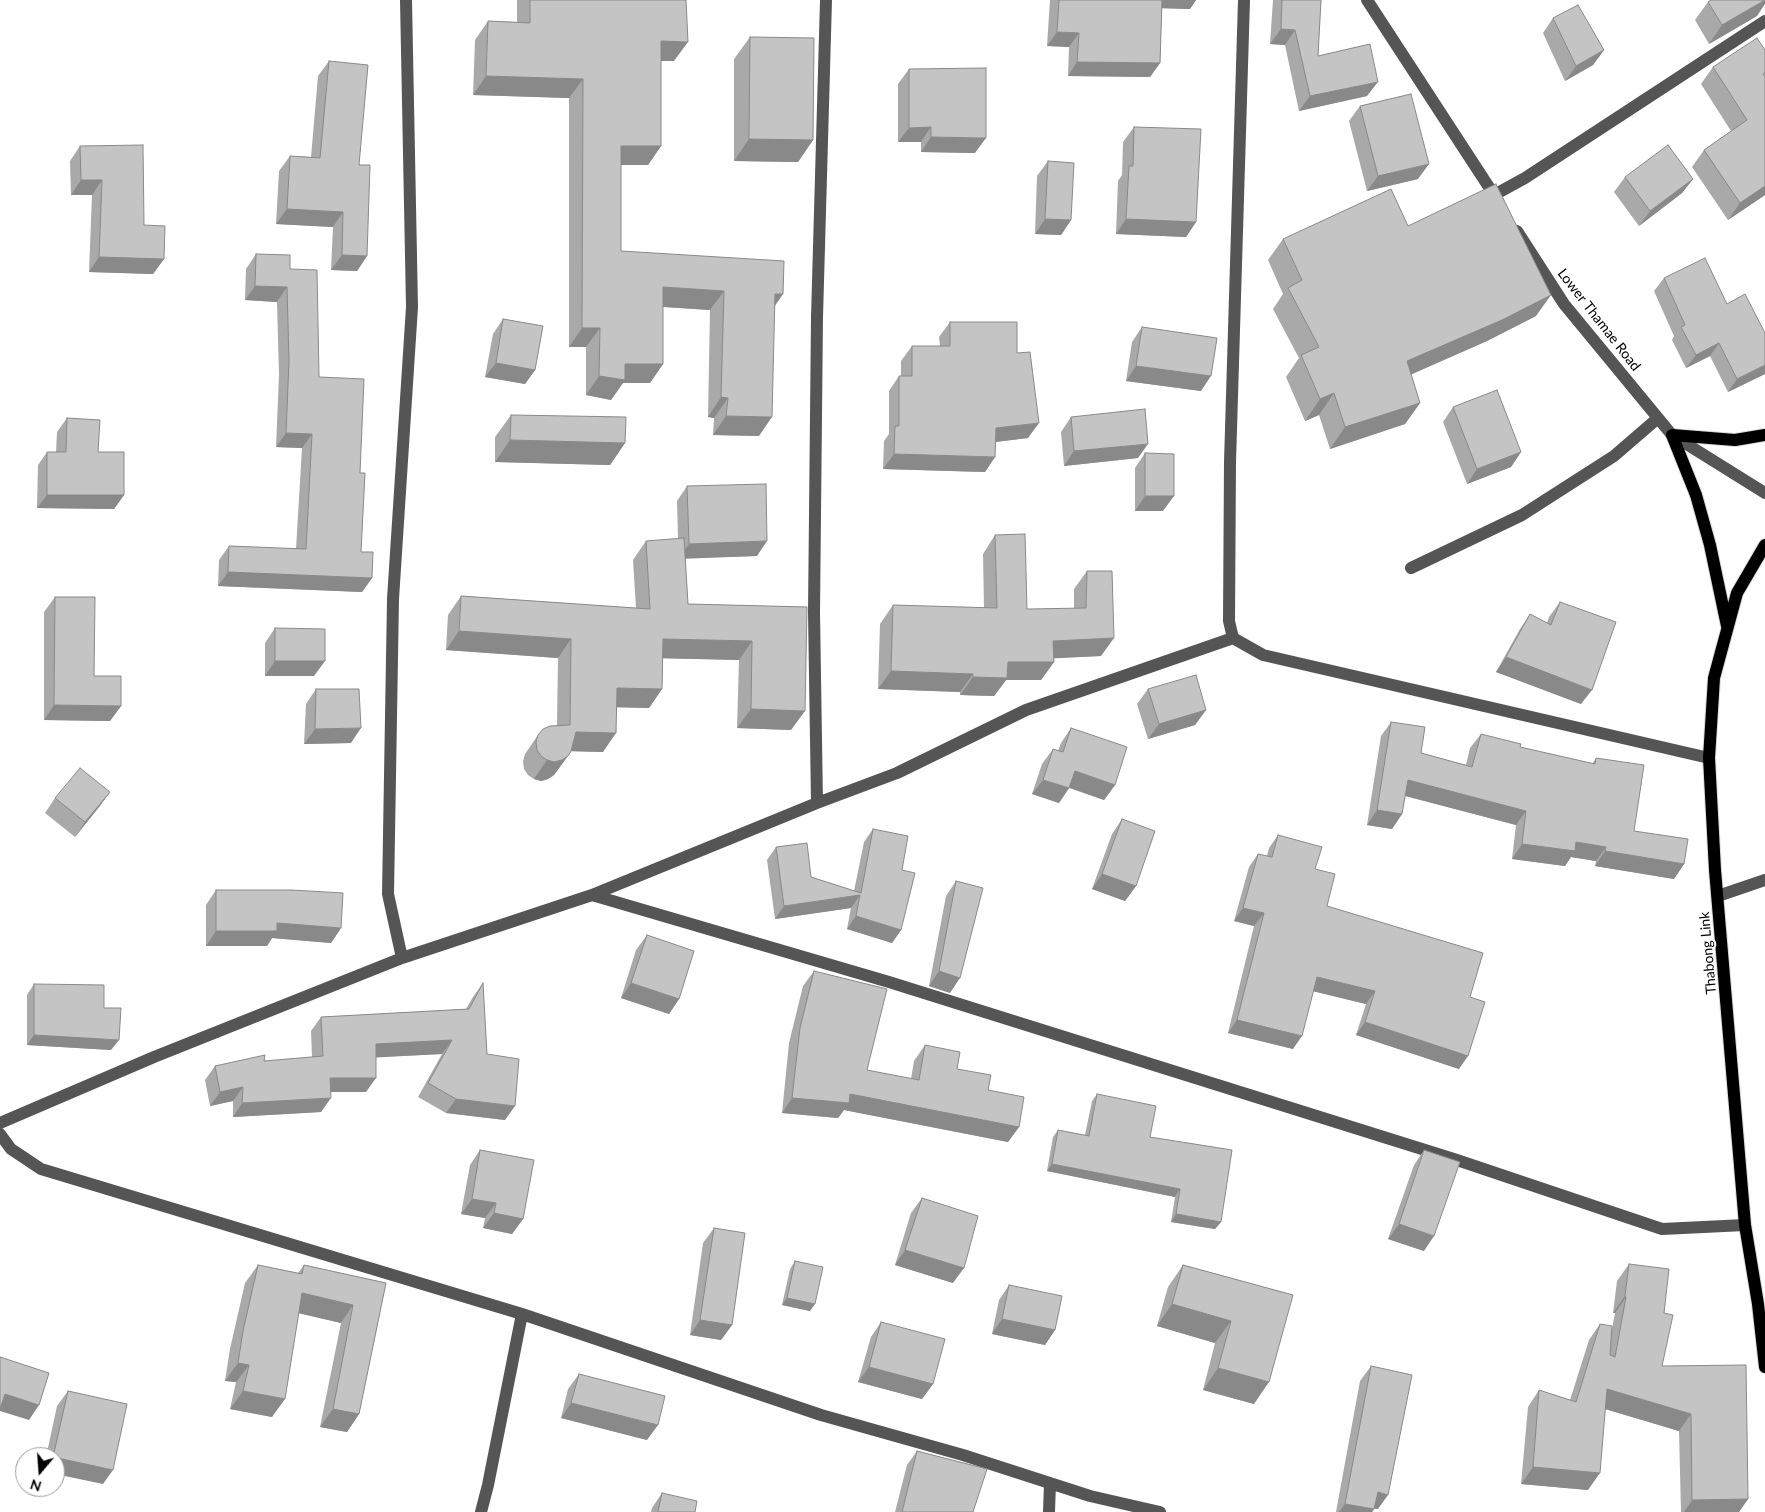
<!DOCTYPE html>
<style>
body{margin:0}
#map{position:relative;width:1765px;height:1512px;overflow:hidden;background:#fff;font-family:Lato,sans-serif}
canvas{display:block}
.north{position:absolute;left:15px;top:1447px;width:50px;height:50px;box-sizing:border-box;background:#fff;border:1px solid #999;border-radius:50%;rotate:198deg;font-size:14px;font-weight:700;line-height:20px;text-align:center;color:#000}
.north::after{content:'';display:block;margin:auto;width:18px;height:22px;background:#000;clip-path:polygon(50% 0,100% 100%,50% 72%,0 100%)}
</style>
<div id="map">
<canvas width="1765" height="1512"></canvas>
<div class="north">N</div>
</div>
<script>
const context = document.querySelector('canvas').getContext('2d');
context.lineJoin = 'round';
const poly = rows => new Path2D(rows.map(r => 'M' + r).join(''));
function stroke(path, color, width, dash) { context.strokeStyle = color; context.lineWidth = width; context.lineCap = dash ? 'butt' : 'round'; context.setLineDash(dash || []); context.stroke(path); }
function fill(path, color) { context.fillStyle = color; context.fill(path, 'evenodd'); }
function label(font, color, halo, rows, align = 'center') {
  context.font = font + ' Lato,sans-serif'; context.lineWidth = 4; context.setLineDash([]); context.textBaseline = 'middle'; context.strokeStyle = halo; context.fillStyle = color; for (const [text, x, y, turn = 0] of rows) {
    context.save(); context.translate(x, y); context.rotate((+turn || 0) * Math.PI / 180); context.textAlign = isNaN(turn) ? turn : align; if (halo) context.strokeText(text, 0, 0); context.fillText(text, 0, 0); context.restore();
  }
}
const major = poly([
 [1765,545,1737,593,1714,678,1709,758,1715,870,1745,1225,1758,1304,1765,1367],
 [1727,626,1710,545,1696,495,1672,435,1735,440,1765,435]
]);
stroke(major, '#dbdbdb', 14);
stroke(poly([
 [1367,0,1498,201],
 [1494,195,1525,178,1765,21],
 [1517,231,1564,304,1672,435,1765,493],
 [1411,568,1522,515,1614,456,1658,418],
 [1233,638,1229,621,1230,462,1244,0],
 [817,803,814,612,817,317,826,0],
 [592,895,889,982,1457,1160,1662,1229,1745,1225],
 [1718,896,1765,880],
 [402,958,388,894,393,599,412,307,406,0],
 [0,1123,154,1057,402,958,592,895,817,803,897,773,1026,710,1233,638,1263,655,1709,758],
 [0,1134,11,1149,41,1169,522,1314,821,1415,963,1455,1090,1496,1160,1512],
 [481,1512,488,1485,522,1314],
 [1049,1512,1050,1483]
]), '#555', 12);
stroke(major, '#000', 12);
fill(poly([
 [517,0,686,0,674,61,661,61,661,146,648,165,621,165,621,251,783,294,775,306,759,436,713,435,714,418,708,417,710,310,663,307,663,364,650,383,623,383,611,400,586,395,586,347,569,347,569,98,473,95,475,40,488,21,517,22],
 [1050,0,1196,0,1190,9,1162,8,1160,63,1150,77,1068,76,1069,47,1047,46],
 [1273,0,1321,0,1318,56,1367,96,1299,111,1285,45,1270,44],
 [1708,2,1757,16,1709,44,1695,20],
 [1553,18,1604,50,1593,65,1565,81,1543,33],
 [750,37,813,140,798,162,734,161,734,59],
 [1765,50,1765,195,1728,220,1692,167,1704,150,1731,131,1701,84,1713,67],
 [329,61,359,165,367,256,357,271,331,270,333,227,276,224,279,171,290,156,311,157,318,76],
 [909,69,975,153,921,152,921,142,898,142,898,84],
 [1360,106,1418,179,1367,191,1349,121],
 [1134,127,1196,222,1186,237,1116,234,1118,181,1122,175,1123,142],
 [80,146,144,225,164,259,153,274,89,272,92,195,71,195,70,161],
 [1048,161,1071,220,1061,235,1035,234,1037,176],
 [1625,177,1693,179,1682,193,1639,226,1614,192],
 [1408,226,1536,316,1487,341,1411,374,1420,403,1405,424,1330,449,1319,415,1305,421,1286,377,1299,358,1273,309,1283,294,1268,260,1283,239],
 [256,254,290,269,319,377,360,473,361,552,372,578,362,592,218,586,219,560,229,546,296,549,302,448,276,447,279,375,277,302,245,300,246,269],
 [1664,278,1727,304,1765,374,1728,392,1710,356,1686,368,1672,340,1674,336,1654,291],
 [503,319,535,370,525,384,485,377,493,334],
 [950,322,1017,353,1028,438,996,442,995,457,985,472,883,469,884,441,889,434,889,391,899,376,901,376,901,361,912,346,940,346,939,337],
 [1142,327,1201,391,1126,381,1132,342],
 [1453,407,1521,452,1511,467,1467,484,1443,422],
 [511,415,625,443,610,465,495,462,495,437],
 [1071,417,1138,458,1064,466,1061,432],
 [67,418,98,452,124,495,114,509,37,508,38,465,47,452,56,452,57,432],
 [1145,453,1163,511,1135,511,1135,468],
 [687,486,757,556,685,558,688,604,807,607,791,730,737,728,739,660,663,658,662,689,649,708,616,707,603,752,571,751,554,775,548,779,541,781,534,779,528,775,524,769,523,761,525,754,538,735,557,725,558,658,446,650,448,615,461,596,636,608,633,560,646,541,678,539,677,501],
 [995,535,1027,609,1074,609,1074,589,1087,571,1101,656,1054,658,1054,662,1041,680,1006,680,994,696,960,695,960,692,878,689,880,624,893,605,984,608,983,554],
 [55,597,94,676,121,706,110,721,44,720,44,612],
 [1560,602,1581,704,1496,672,1520,629,1530,614,1547,623,1549,617],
 [275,628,314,676,265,676,265,643],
 [316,689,351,743,304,744,306,704],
 [1148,689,1206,710,1195,725,1148,739,1137,704],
 [1391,722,1421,753,1466,765,1470,748,1481,734,1520,747,1592,764,1596,758,1634,831,1684,864,1674,879,1595,866,1596,861,1571,857,1565,866,1512,859,1516,825,1405,796,1402,814,1392,829,1367,825,1381,736],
 [1071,728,1115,785,1104,800,1069,788,1059,803,1032,794,1042,764,1053,749,1058,751,1061,743],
 [110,792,99,807,75,837,45,813,55,798],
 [1122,819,1136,886,1125,901,1092,889,1112,834],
 [873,829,902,870,901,930,892,943,847,929,851,908,775,919,767,860,776,847,811,877,854,891,864,842],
 [1278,835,1315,869,1327,906,1470,997,1459,1069,1356,1035,1366,1004,1313,991,1293,1049,1228,1033,1254,926,1234,921,1249,867,1258,854,1267,856,1269,848],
 [956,881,950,993,929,986,946,896],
 [216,890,341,928,331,943,272,938,267,946,206,946,206,905],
 [647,935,679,999,669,1014,621,998,636,950],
 [814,971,867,1070,911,1079,914,1061,925,1045,957,1069,988,1090,1019,1127,1008,1142,844,1110,838,1118,782,1113,789,1043,803,986],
 [483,983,487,1054,505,1120,446,1113,418,1097,442,1054,376,1057,366,1092,331,1092,321,1112,233,1117,233,1101,210,1106,205,1080,215,1066,312,1057,311,1031,321,1017,466,1009,473,997],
 [34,984,111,1050,27,1045,27,995],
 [1097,1094,1150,1137,1221,1222,1215,1229,1171,1222,1175,1197,1047,1171,1053,1137,1058,1130,1085,1135,1092,1101],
 [480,1150,523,1219,512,1234,483,1228,485,1218,461,1214,470,1165],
 [1424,1150,1424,1251,1388,1239,1414,1165],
 [922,1198,953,1283,895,1265,911,1213],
 [714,1228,732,1325,721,1340,690,1335,703,1243],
 [795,1261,810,1311,782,1305,790,1269],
 [1629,1264,1664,1313,1662,1366,1748,1499,1739,1512,1681,1512,1679,1431,1605,1409,1588,1490,1521,1484,1528,1407,1539,1390,1570,1400,1589,1340,1600,1324,1612,1329,1615,1313,1613,1313,1617,1281],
 [258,1265,298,1273,304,1265,386,1283,359,1414,347,1432,320,1427,341,1323,299,1313,272,1417,230,1409,236,1382,225,1381,230,1349,245,1283],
 [1183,1265,1293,1295,1254,1404,1203,1390,1215,1343,1157,1326,1168,1287],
 [1009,1285,1055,1330,1045,1345,992,1334,999,1300],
 [881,1322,933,1384,922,1399,858,1382,871,1337],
 [1371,1366,1378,1509,1374,1509,1372,1512,1336,1512,1360,1381],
 [579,1374,647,1440,561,1418,568,1389],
 [68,1391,103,1484,55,1457,46,1457,57,1406],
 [917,1451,973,1512,895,1512,907,1465],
 [662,1493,695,1512,651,1512,652,1508]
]), '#a9a9a9');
fill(poly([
 [1158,0,1196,0,1190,9,1153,8],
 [1765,0,1765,4,1757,16,1709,44,1722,25],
 [1281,29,1295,30,1285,45,1270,44],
 [1057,32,1079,33,1069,47,1047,46],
 [661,41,688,42,674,61,648,61],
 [1604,50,1593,65,1565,81,1576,66],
 [1077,62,1160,63,1150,77,1068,76],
 [486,76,583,79,569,98,473,95],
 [1378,82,1367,96,1299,111,1310,96],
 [931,127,921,142,898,142,909,128],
 [931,137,986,138,975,153,921,152],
 [749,139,813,140,798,162,734,161],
 [621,146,661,146,648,165,607,165],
 [1429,164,1418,179,1367,191,1378,176],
 [1693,179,1682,193,1639,226,1650,211],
 [81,180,102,180,92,195,71,195],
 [1765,186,1765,195,1728,220,1740,203],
 [287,209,343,212,333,227,276,224],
 [1045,219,1071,220,1061,235,1035,234],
 [1126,219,1196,222,1186,237,1116,234],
 [342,255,367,256,357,271,331,270],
 [99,257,164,259,153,274,89,272],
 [255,286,287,287,277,302,245,300],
 [663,287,724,291,710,310,650,306],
 [775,294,783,294,769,313],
 [1551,295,1536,316,1487,341,1392,383,1407,361],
 [582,328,600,328,586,347,569,347],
 [1719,343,1710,356,1686,368,1696,355],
 [496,363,535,370,525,384,485,377],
 [625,364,663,364,650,383,623,383,611,400,586,395,599,376],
 [1765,365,1765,374,1728,392,1737,379],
 [1136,366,1211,376,1201,391,1126,381],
 [1334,393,1319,415,1305,421,1320,399],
 [721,397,728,398,714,418,708,417],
 [1420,403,1405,424,1330,449,1345,427],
 [726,416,772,417,759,436,713,435],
 [1039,423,1028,438,986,443,996,428],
 [286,433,312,434,302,448,276,447],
 [510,440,625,443,610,465,495,462],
 [1148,444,1138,458,1064,466,1074,451],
 [1521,452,1511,467,1467,484,1477,469],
 [894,454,995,457,985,472,883,469],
 [47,495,124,495,114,509,37,508],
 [1145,496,1174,496,1163,511,1135,511],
 [767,541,757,556,678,559,689,544],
 [228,572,372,578,362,592,218,586],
 [459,631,571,639,558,658,446,650],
 [1114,638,1101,656,1040,659,1053,641],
 [663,639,752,641,739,660,650,658],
 [1506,657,1592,690,1581,704,1496,672],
 [275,661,325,661,314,676,265,676],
 [1008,662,1054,662,1041,680,1006,680,994,696,960,695,973,677],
 [891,671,973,674,960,692,878,689],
 [617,688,662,689,649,708,603,707],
 [54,705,121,706,110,721,44,720],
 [751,709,805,711,791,730,737,728],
 [1206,710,1195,725,1148,739,1159,724],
 [361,728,351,743,304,744,315,729],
 [576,732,616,733,603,752,562,751],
 [568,756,554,775,548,779,541,781,534,779,547,760],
 [1075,771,1115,785,1104,800,1065,786],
 [1043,780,1069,788,1059,803,1032,794],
 [1408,780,1526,811,1516,825,1398,794],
 [110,792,99,807,75,837,85,822],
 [1377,810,1402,814,1392,829,1367,825],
 [1576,842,1606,847,1596,861,1571,857,1565,866,1512,859,1522,844],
 [1605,851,1684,864,1674,879,1595,866],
 [1102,874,1136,886,1125,901,1092,889],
 [860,895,851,908,775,919,784,906],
 [1243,908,1264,913,1254,926,1234,921],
 [856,916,901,930,892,943,847,929],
 [277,923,341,928,331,943,272,938,267,946,206,946,216,931],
 [939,971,960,978,950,993,929,986],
 [1317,977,1375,991,1366,1004,1308,990],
 [631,983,679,999,669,1014,621,998],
 [1237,1020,1302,1036,1293,1049,1228,1033],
 [1365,1022,1468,1056,1459,1069,1356,1035],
 [34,1035,119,1040,111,1050,27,1045],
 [452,1040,442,1054,366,1058,376,1044],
 [330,1078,376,1078,366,1092,320,1092],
 [243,1087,233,1101,210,1106,220,1092],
 [850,1094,1019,1127,1008,1142,844,1110,838,1118,782,1113,792,1098],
 [331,1098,321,1112,233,1117,242,1103],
 [456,1099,515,1106,505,1120,446,1113],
 [1052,1164,1180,1189,1175,1197,1047,1171],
 [472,1199,496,1203,485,1218,461,1214],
 [494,1213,523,1219,512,1234,483,1228],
 [1176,1214,1221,1222,1215,1229,1171,1222],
 [1399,1224,1434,1236,1424,1251,1388,1239],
 [905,1250,964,1268,953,1283,895,1265],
 [302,1293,353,1305,341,1323,289,1311],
 [1625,1296,1626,1297,1615,1313,1613,1313],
 [787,1298,815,1304,810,1311,782,1305],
 [1172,1304,1231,1321,1215,1343,1157,1326],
 [1002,1319,1055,1330,1045,1345,992,1334],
 [700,1320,732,1325,721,1340,690,1335],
 [238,1363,249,1365,236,1382,225,1381],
 [869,1367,933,1384,922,1399,858,1382],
 [1218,1368,1269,1382,1254,1404,1203,1390],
 [1607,1389,1691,1414,1679,1431,1595,1406],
 [243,1391,285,1399,272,1417,230,1409],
 [5,1394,39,1405,29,1420,0,1411,0,1401],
 [571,1403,658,1425,647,1440,561,1418],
 [333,1409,359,1414,347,1432,320,1427],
 [55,1457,113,1470,103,1484,55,1474],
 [1533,1467,1600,1473,1588,1490,1521,1484],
 [1378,1492,1388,1495,1378,1509,1367,1507],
 [1748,1499,1739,1512,1684,1512,1692,1500],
 [1345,1504,1374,1509,1372,1512,1339,1512]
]), '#898989');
const building = poly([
 [530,0,686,0,688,42,661,41,661,146,621,146,621,251,784,261,783,294,775,294,772,417,726,416,728,398,721,397,724,291,663,287,663,364,625,364,625,380,599,376,600,328,582,328,583,79,486,76,488,21,530,23,530,0],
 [1059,0,1162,0,1160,63,1077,62,1079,33,1057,32,1059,0],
 [1282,0,1321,0,1318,56,1370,44,1378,82,1310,96,1295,30,1281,29,1282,0],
 [1711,0,1765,0,1722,25,1708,2,1711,0],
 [1578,5,1604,50,1576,66,1553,18,1578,5],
 [750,37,814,38,813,140,749,139,750,37],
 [1757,38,1765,50,1765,73,1763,74,1765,77,1765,186,1740,203,1704,150,1747,120,1713,67,1757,38],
 [329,61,368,65,359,165,370,165,367,256,342,255,343,212,287,209,290,156,320,158,329,61],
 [986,68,986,138,931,137,931,127,909,128,909,69,986,68],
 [1411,94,1429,164,1378,176,1360,106,1411,94],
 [1134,127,1201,129,1196,222,1126,219,1129,166,1133,166,1134,127],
 [143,145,144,225,165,226,164,259,99,257,102,180,81,180,80,146,143,145],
 [1668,145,1693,179,1650,211,1625,177,1668,145],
 [1048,161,1074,163,1071,220,1045,219,1048,161],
 [1496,184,1551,295,1502,320,1407,361,1420,403,1345,427,1334,393,1320,399,1301,355,1319,347,1288,288,1302,280,1283,239,1391,189,1408,226,1496,184],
 [256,254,290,255,290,269,317,270,319,377,364,379,360,473,365,473,361,552,373,552,372,578,228,572,229,546,306,549,312,434,286,433,289,361,287,287,255,286,256,254],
 [1705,258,1727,304,1745,294,1765,333,1765,365,1737,379,1719,343,1696,355,1681,327,1685,325,1664,278,1705,258],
 [503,319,543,326,535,370,496,363,503,319],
 [950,322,1017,322,1017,353,1030,352,1039,423,996,428,995,457,894,454,895,426,899,426,899,376,912,376,912,346,950,346,950,322],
 [1142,327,1217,338,1211,376,1136,366,1142,327],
 [1497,390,1521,452,1477,469,1453,407,1497,390],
 [1145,409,1148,444,1074,451,1071,417,1145,409],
 [511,415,626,417,625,443,510,440,511,415],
 [67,418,100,420,98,452,124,452,124,495,47,495,47,452,66,452,67,418],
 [1145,453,1174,454,1174,496,1145,496,1145,453],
 [766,484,767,541,689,544,687,486,766,484],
 [1025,534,1027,609,1086,608,1087,571,1112,571,1114,638,1053,641,1054,662,1008,662,1007,678,973,677,973,674,891,671,893,605,997,608,995,535,1025,534],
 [684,538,688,604,807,607,805,711,751,709,752,641,663,639,662,689,617,688,616,733,576,732,571,751,568,756,562,760,554,762,547,760,541,756,537,750,536,742,538,735,543,729,550,726,570,725,571,639,459,631,461,596,650,609,646,541,684,538],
 [55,597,95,597,94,676,121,676,121,706,54,705,55,597],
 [1560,602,1616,622,1592,690,1506,657,1530,614,1551,625,1560,602],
 [275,628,325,629,325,661,275,661,275,628],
 [1196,675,1206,710,1159,724,1148,689,1196,675],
 [316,689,359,689,361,728,315,729,316,689],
 [1391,722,1425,727,1421,753,1472,767,1481,734,1521,744,1520,747,1595,764,1596,758,1644,765,1634,831,1688,839,1684,864,1605,851,1606,847,1576,842,1575,851,1522,844,1526,811,1408,780,1402,814,1377,810,1391,722],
 [1071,728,1127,747,1115,785,1075,771,1069,788,1043,780,1053,749,1063,752,1071,728],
 [80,768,110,792,85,822,55,798,80,768],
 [1122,819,1155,831,1136,886,1102,874,1122,819],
 [873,829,908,836,902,870,915,873,901,930,856,916,860,895,784,906,776,847,807,843,811,877,861,893,873,829],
 [1278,835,1322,847,1315,869,1335,874,1327,906,1483,953,1470,997,1485,1002,1468,1056,1365,1022,1375,991,1317,977,1302,1036,1237,1020,1264,913,1243,908,1258,854,1272,857,1278,835],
 [956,881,983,888,960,978,939,971,956,881],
 [216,890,292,890,343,893,341,928,277,923,277,931,216,931,216,890],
 [647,935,694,951,679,999,631,983,647,935],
 [814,971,887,989,867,1070,919,1080,925,1045,960,1052,957,1069,991,1075,988,1090,1024,1097,1019,1127,850,1094,849,1103,792,1098,800,1028,814,971],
 [483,983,487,1054,519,1059,515,1106,456,1099,428,1083,452,1040,376,1044,376,1078,330,1078,331,1098,242,1103,243,1087,220,1092,215,1066,265,1055,264,1061,323,1056,321,1017,469,1009,483,983],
 [34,984,104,985,104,1008,121,1008,119,1040,34,1035,34,984],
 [1097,1094,1156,1106,1150,1137,1232,1150,1221,1222,1176,1214,1180,1189,1052,1164,1058,1130,1089,1136,1097,1094],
 [480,1150,534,1160,523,1219,494,1213,496,1203,472,1199,480,1150],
 [1424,1150,1460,1162,1434,1236,1399,1224,1424,1150],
 [922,1198,978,1216,964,1268,905,1250,922,1198],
 [714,1228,745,1233,732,1325,700,1320,714,1228],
 [795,1261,823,1267,815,1304,787,1298,795,1261],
 [1629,1264,1669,1269,1664,1313,1673,1315,1662,1366,1746,1365,1748,1499,1692,1500,1691,1414,1607,1389,1600,1473,1533,1467,1539,1390,1576,1402,1600,1324,1612,1326,1610,1355,1615,1357,1626,1297,1625,1296,1629,1264],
 [258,1265,302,1274,304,1265,386,1283,359,1414,333,1409,353,1305,302,1293,285,1399,243,1391,249,1365,238,1363,243,1331,258,1265],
 [1183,1265,1293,1295,1269,1382,1218,1368,1231,1321,1172,1304,1183,1265],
 [1009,1285,1062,1296,1055,1330,1002,1319,1009,1285],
 [881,1322,945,1339,933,1384,869,1367,881,1322],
 [0,1357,49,1373,39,1405,5,1394,0,1409,0,1357],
 [1371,1366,1412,1375,1388,1495,1378,1492,1374,1509,1345,1504,1371,1366],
 [579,1374,665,1396,658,1425,571,1403,579,1374],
 [68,1391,127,1404,113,1470,53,1457,68,1391],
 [917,1451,987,1469,973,1512,902,1512,917,1451],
 [662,1493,697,1501,695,1512,658,1512,662,1493]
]);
fill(building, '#c4c4c4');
stroke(building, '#898989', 1);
label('14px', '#000', '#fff', [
 ["Lower Thamae Road",1599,320,52],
 ["Thabong Link",1708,953,-95]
]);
</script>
